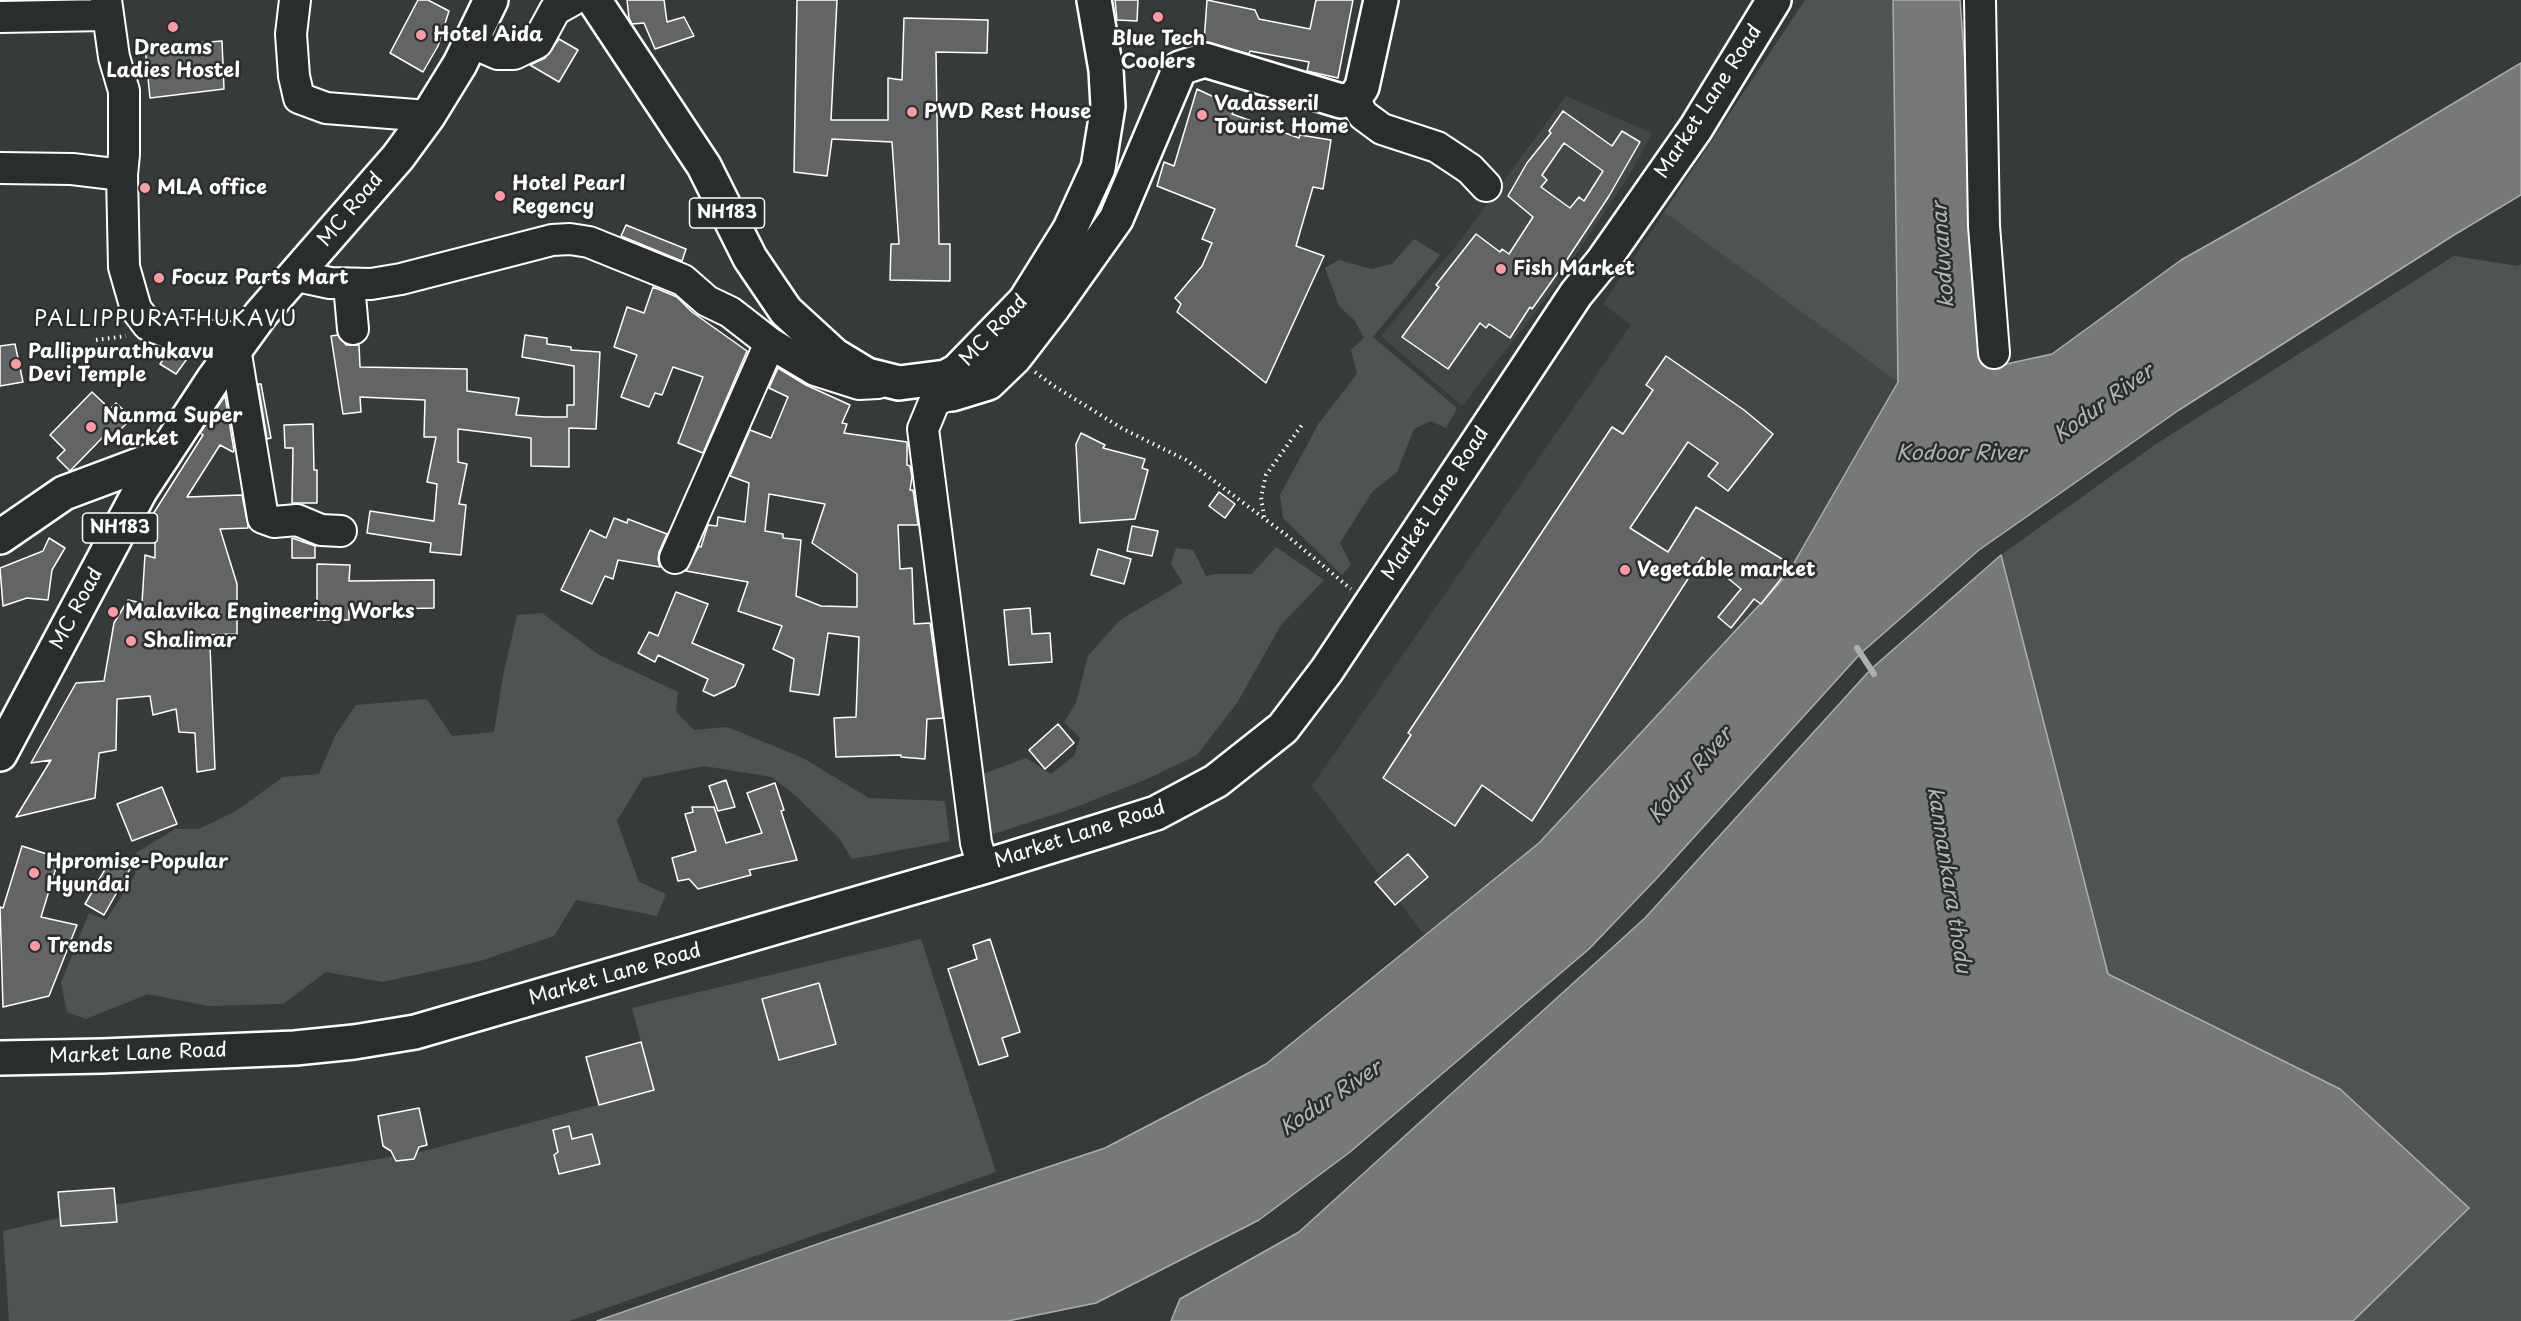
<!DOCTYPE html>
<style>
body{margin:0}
canvas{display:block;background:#373a3b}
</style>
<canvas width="2521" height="1321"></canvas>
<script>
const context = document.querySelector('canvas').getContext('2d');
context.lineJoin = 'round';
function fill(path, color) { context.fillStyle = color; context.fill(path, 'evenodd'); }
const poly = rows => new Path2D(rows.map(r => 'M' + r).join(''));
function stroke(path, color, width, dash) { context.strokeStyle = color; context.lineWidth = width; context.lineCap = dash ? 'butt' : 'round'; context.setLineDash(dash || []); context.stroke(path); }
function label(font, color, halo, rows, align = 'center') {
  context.font = font + ' "Playpen Sans",sans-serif'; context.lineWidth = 5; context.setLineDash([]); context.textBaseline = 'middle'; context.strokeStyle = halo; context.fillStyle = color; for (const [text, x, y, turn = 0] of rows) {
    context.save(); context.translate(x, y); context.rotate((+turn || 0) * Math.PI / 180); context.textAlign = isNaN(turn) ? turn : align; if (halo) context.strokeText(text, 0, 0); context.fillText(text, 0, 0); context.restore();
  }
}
fill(poly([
 [1566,96,1652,133,1630,174,1548,296,1462,406,1381,336,1459,242],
 [1664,212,1898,382,1787,575,1539,843,1426,937,1312,786,1631,325,1603,304]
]), '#444748');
fill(poly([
 [1805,0,1893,0,1898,382,1664,212],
 [1414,239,1440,255,1373,337,1457,408,1446,428,1431,421,1414,429,1397,472,1372,492,1340,543,1351,565,1342,575,1283,518,1280,495,1319,423,1357,374,1351,350,1364,338,1355,321,1339,306,1325,268,1339,260,1371,269,1392,264],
 [2454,256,2518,266,2521,264,2521,1321,1171,1321,1180,1299,1299,1232,1645,918,1871,669,2001,555,2156,444],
 [1276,547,1324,580,1281,625,1237,703,1197,755,1147,779,1068,810,984,837,975,777,1026,758,1051,774,1074,756,1080,738,1064,722,1076,703,1088,656,1120,620,1183,583,1171,564,1176,548,1193,550,1206,576,1214,574,1252,574],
 [542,613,599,655,678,692,676,712,694,730,727,727,803,758,869,798,945,801,950,841,852,859,839,838,797,797,772,777,704,766,643,778,617,821,639,882,666,894,657,916,576,900,554,936,480,961,382,982,326,972,283,1004,208,1006,148,994,86,1019,67,1012,61,983,89,913,106,920,135,875,136,853,175,829,199,829,236,811,283,777,319,774,336,734,356,705,427,699,452,736,494,732,503,676,517,615],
 [921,939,996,1172,569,1321,9,1321,3,1231,114,1205,424,1151,654,1090,632,1008]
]), '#505354');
const water = poly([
 [1893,0,1960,0,1988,368,2052,354,2181,260,2357,161,2521,63,2521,195,2454,235,2179,410,1979,550,1861,653,1657,878,1589,949,1350,1152,1259,1220,1096,1303,1008,1321,597,1321,832,1239,1105,1148,1266,1064,1539,843,1787,575,1898,382,1893,0],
 [2001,555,2108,974,2340,1089,2469,1208,2353,1321,1171,1321,1180,1299,1299,1232,1645,918,1871,669,2001,555]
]);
fill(water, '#767879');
stroke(water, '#adaeaf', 1.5);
stroke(poly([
 [1857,648,1874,674]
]), '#adaeaf', 6);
const building = poly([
 [418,0,428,0,449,11,438,46,423,72,390,53,418,0],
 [627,0,664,0,667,22,684,17,694,36,655,49,644,23,632,24,629,18,627,0],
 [797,0,837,0,831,120,888,120,888,78,902,80,904,18,988,20,987,53,936,52,939,244,950,244,950,281,890,280,891,244,899,244,892,142,832,139,827,176,794,172,797,0],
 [1115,0,1138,0,1137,21,1117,20,1115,0],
 [1207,0,1255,10,1259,19,1310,29,1316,0,1353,0,1338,78,1307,71,1309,62,1250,51,1249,54,1204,42,1207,0],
 [559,39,578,50,559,82,530,65,545,58,559,39],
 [222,41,224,89,150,98,145,47,222,41],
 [1197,89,1235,107,1232,114,1299,138,1300,135,1331,140,1323,189,1313,187,1296,246,1324,256,1266,383,1177,312,1181,304,1175,298,1202,266,1212,243,1202,239,1215,209,1157,186,1164,162,1174,166,1197,89],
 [1563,111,1612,146,1622,131,1640,142,1609,196,1564,264,1532,309,1530,307,1510,338,1489,324,1486,328,1480,323,1448,369,1402,337,1439,287,1436,285,1476,234,1500,252,1502,249,1509,254,1533,217,1508,196,1527,163,1551,133,1549,131,1563,111],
 [1564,143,1603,171,1584,201,1579,197,1570,208,1541,187,1547,180,1542,175,1564,143],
 [626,225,686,249,682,261,621,236,626,225],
 [653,287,677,297,692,312,747,351,703,453,678,443,703,377,673,367,662,395,655,393,649,407,621,397,637,355,614,347,627,307,644,313,653,287],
 [338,335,346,345,359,345,360,367,467,369,467,391,519,398,516,415,545,417,567,417,567,405,574,405,574,366,522,357,525,335,547,338,547,344,571,347,571,350,600,352,596,429,569,428,569,467,531,466,531,438,458,429,458,462,467,464,459,504,466,505,461,555,430,552,431,543,367,533,370,511,434,521,437,484,427,482,436,437,424,437,425,400,360,397,361,412,343,414,331,336,338,335],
 [15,344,23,382,0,386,0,346,15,344],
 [170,350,192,352,176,374,160,364,170,350],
 [1666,356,1744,410,1773,434,1728,491,1708,476,1718,463,1688,442,1630,528,1668,552,1696,507,1792,565,1761,604,1754,599,1731,628,1718,617,1741,589,1702,557,1532,821,1482,785,1455,826,1383,778,1411,735,1408,733,1612,427,1623,434,1653,390,1646,385,1666,356],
 [778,368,806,385,850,405,842,423,847,424,844,433,907,442,907,465,910,466,912,477,910,490,913,490,918,525,898,525,900,569,912,568,914,624,930,623,943,718,927,719,925,759,901,757,901,755,836,757,834,718,856,717,859,637,828,633,819,695,790,691,794,659,773,649,782,626,738,611,748,582,686,571,699,546,701,547,708,525,717,526,718,517,745,522,749,483,730,476,750,430,771,438,788,397,769,388,778,368],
 [769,494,825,504,812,543,857,574,857,607,821,606,796,596,801,540,783,538,783,534,765,531,769,494],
 [258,384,261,384,271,438,267,439,258,384],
 [92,392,110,409,116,403,132,418,110,440,105,435,70,471,57,458,65,450,50,435,92,392],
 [225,396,234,451,233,452,220,445,187,497,242,495,248,525,248,528,220,529,237,584,237,634,200,635,210,646,215,769,197,772,195,733,179,732,176,709,153,715,150,696,117,699,116,750,99,753,95,798,16,817,51,760,31,763,76,683,104,681,114,623,128,600,142,603,145,555,155,558,155,526,148,522,203,435,200,433,225,396],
 [313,424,314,470,317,470,317,503,292,503,293,448,285,448,284,425,313,424],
 [1081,433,1105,445,1103,448,1145,459,1142,468,1148,470,1135,519,1080,523,1076,444,1081,433],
 [1219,492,1235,504,1225,518,1209,506,1219,492],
 [614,518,627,523,628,519,667,534,659,552,658,559,660,567,618,560,613,579,605,576,592,604,561,590,590,530,606,538,614,518],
 [1132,526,1158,531,1152,556,1127,551,1132,526],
 [49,538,65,548,52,570,48,600,27,598,3,606,0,568,43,551,49,538],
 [292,538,315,546,315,558,292,558,292,538],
 [1098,549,1131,559,1124,584,1091,575,1098,549],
 [317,564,350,565,349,581,434,580,434,608,349,610,349,620,317,620,317,564],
 [676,592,708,604,692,643,744,665,735,686,714,696,703,691,708,679,658,655,655,662,638,653,649,632,658,636,676,592],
 [1030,608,1032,634,1050,633,1052,662,1009,665,1004,610,1030,608],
 [1058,724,1074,743,1045,769,1029,750,1058,724],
 [726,780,735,807,718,811,709,786,726,780],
 [775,783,784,810,781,811,797,860,749,870,751,875,698,889,689,879,678,881,672,858,696,851,685,814,693,812,692,807,714,807,726,843,762,833,747,793,775,783],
 [162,787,177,824,132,841,117,804,162,787],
 [22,846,59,858,41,917,77,925,49,996,3,1007,0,907,3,908,22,846],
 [1408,854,1428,877,1395,905,1375,882,1408,854],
 [111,859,130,869,104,915,85,904,111,859],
 [990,939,1020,1032,1002,1038,1008,1056,979,1065,948,969,977,959,973,945,990,939],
 [819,983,836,1044,779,1060,762,999,819,983],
 [641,1042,654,1090,599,1105,586,1057,641,1042],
 [419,1108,427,1145,419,1147,414,1159,396,1161,391,1151,383,1146,378,1116,419,1108],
 [569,1126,572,1139,592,1134,600,1164,559,1174,554,1155,558,1152,553,1130,569,1126],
 [114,1188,117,1222,61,1226,58,1192,114,1188]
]);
fill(building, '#636465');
stroke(building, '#fff', 1.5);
const minor = poly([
 [106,0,114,57,124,91,124,154,122,175,124,267,136,309,148,325,170,333,242,338],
 [295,0,291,34,294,76,299,98,326,108,428,116],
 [1980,0,1984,226,1994,353],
 [0,17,106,15],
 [470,42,498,54,514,54,537,43,555,10,573,0],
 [1354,99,1363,115,1382,129,1437,147,1470,169,1486,186],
 [0,168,72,169,122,175],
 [297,276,330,283,371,284,401,279,552,240,570,239,589,242,683,280,707,301,730,312,770,343,815,370,859,384,878,383],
 [349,285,353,329],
 [235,348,263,518,274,522,297,520,321,530,341,531],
 [952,394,935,400,923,429,976,843,983,867],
 [675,558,770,343]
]);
const major = poly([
 [946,377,952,394,988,383,1015,357,1052,309,1116,219,1180,68,1205,60,1341,101,1354,99,1362,87,1381,0],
 [0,537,64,493,163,456],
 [0,1058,102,1056,295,1048,354,1042,415,1032,983,867,1103,830,1156,813,1216,781,1283,728,1327,670,1576,294,1603,261,1696,128,1774,0]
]);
const highway = poly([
 [594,0,704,166,750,258,786,311,834,355,867,375,899,383,946,377,957,371,1025,301,1070,229,1098,168,1108,106,1106,70,1094,0],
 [0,754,140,491,163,456,213,380,261,314,398,157,428,116,460,64,491,0]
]);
stroke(minor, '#fff', 34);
stroke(major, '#fff', 38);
stroke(highway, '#fff', 38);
stroke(poly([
 [96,340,126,336],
 [1035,372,1054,386,1123,429,1186,460,1285,534,1351,589],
 [1264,517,1261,497,1266,475,1304,422]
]), '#fff', 4, [1.5, 4.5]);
stroke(minor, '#2a2d2e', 30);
stroke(major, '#2a2d2e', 33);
stroke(highway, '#2a2d2e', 33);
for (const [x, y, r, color] of [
 [1158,17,6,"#ff9aa2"],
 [173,27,6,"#ff9aa2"],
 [421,35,6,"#ff9aa2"],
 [912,112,6,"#ff9aa2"],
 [1202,115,6,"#ff9aa2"],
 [145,188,6,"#ff9aa2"],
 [500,196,6,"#ff9aa2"],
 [1501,269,6,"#ff9aa2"],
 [159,278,6,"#ff9aa2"],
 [16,364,6,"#ff9aa2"],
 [91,427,6,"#ff9aa2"],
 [1625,570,6,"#ff9aa2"],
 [113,612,6,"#ff9aa2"],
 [131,641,6,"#ff9aa2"],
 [34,873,6,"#ff9aa2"],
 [35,946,6,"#ff9aa2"]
]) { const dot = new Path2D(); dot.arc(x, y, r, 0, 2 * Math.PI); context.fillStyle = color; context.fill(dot); stroke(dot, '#2a2d2e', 2); }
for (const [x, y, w] of [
 [727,213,75],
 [120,528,75]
]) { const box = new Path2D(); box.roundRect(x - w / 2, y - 15, w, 30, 4.5); context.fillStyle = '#2a2d2e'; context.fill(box); stroke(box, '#fff', 1.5); }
label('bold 18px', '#fff', null, [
 ["NH183",727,213],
 ["NH183",120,528]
]);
label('bold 20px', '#fff', '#2a2d2e', [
 ["Hotel Aida",433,35],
 ["Blue Tech",1158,39,"center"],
 ["Coolers",1158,62,"center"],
 ["Dreams",173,48,"center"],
 ["Ladies Hostel",173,71,"center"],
 ["Vadasseril",1214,104],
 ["Tourist Home",1214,127],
 ["PWD Rest House",924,112],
 ["Hotel Pearl",512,184],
 ["Regency",512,207],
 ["MLA office",157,188],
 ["Fish Market",1513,269],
 ["Focuz Parts Mart",171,278],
 ["Pallippurathukavu",28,352],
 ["Devi Temple",28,375],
 ["Nanma Super",103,416],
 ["Market",103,439],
 ["Vegetable market",1637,570],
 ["Malavika Engineering Works",125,612],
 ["Shalimar",143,641],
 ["Hpromise-Popular",46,862],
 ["Hyundai",46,885],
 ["Trends",47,946]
], 'left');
label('20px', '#fff', '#2a2d2e', [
 ["Market Lane Road",1709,102,-57],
 ["MC Road",351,210,-50],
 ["MC Road",994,331,-47],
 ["Market Lane Road",1436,504,-57],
 ["MC Road",77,609,-62],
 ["Market Lane Road",1080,835,-18],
 ["Market Lane Road",615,975,-16],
 ["Market Lane Road",138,1054,-2]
]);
label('italic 21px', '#b4b5b5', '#2a2d2e', [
 ["koduvanar",1944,255,-94],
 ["Kodur River",2104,404,-36],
 ["Kodoor River",1961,454],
 ["Kodur River",1691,776,-50],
 ["kannankara thodu",1948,880,81],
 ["Kodur River",1331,1099,-34]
]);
context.letterSpacing = '1.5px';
label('21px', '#fff', '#2a2d2e', [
 ["PALLIPPURATHUKAVU",166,320]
]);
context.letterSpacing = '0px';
</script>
